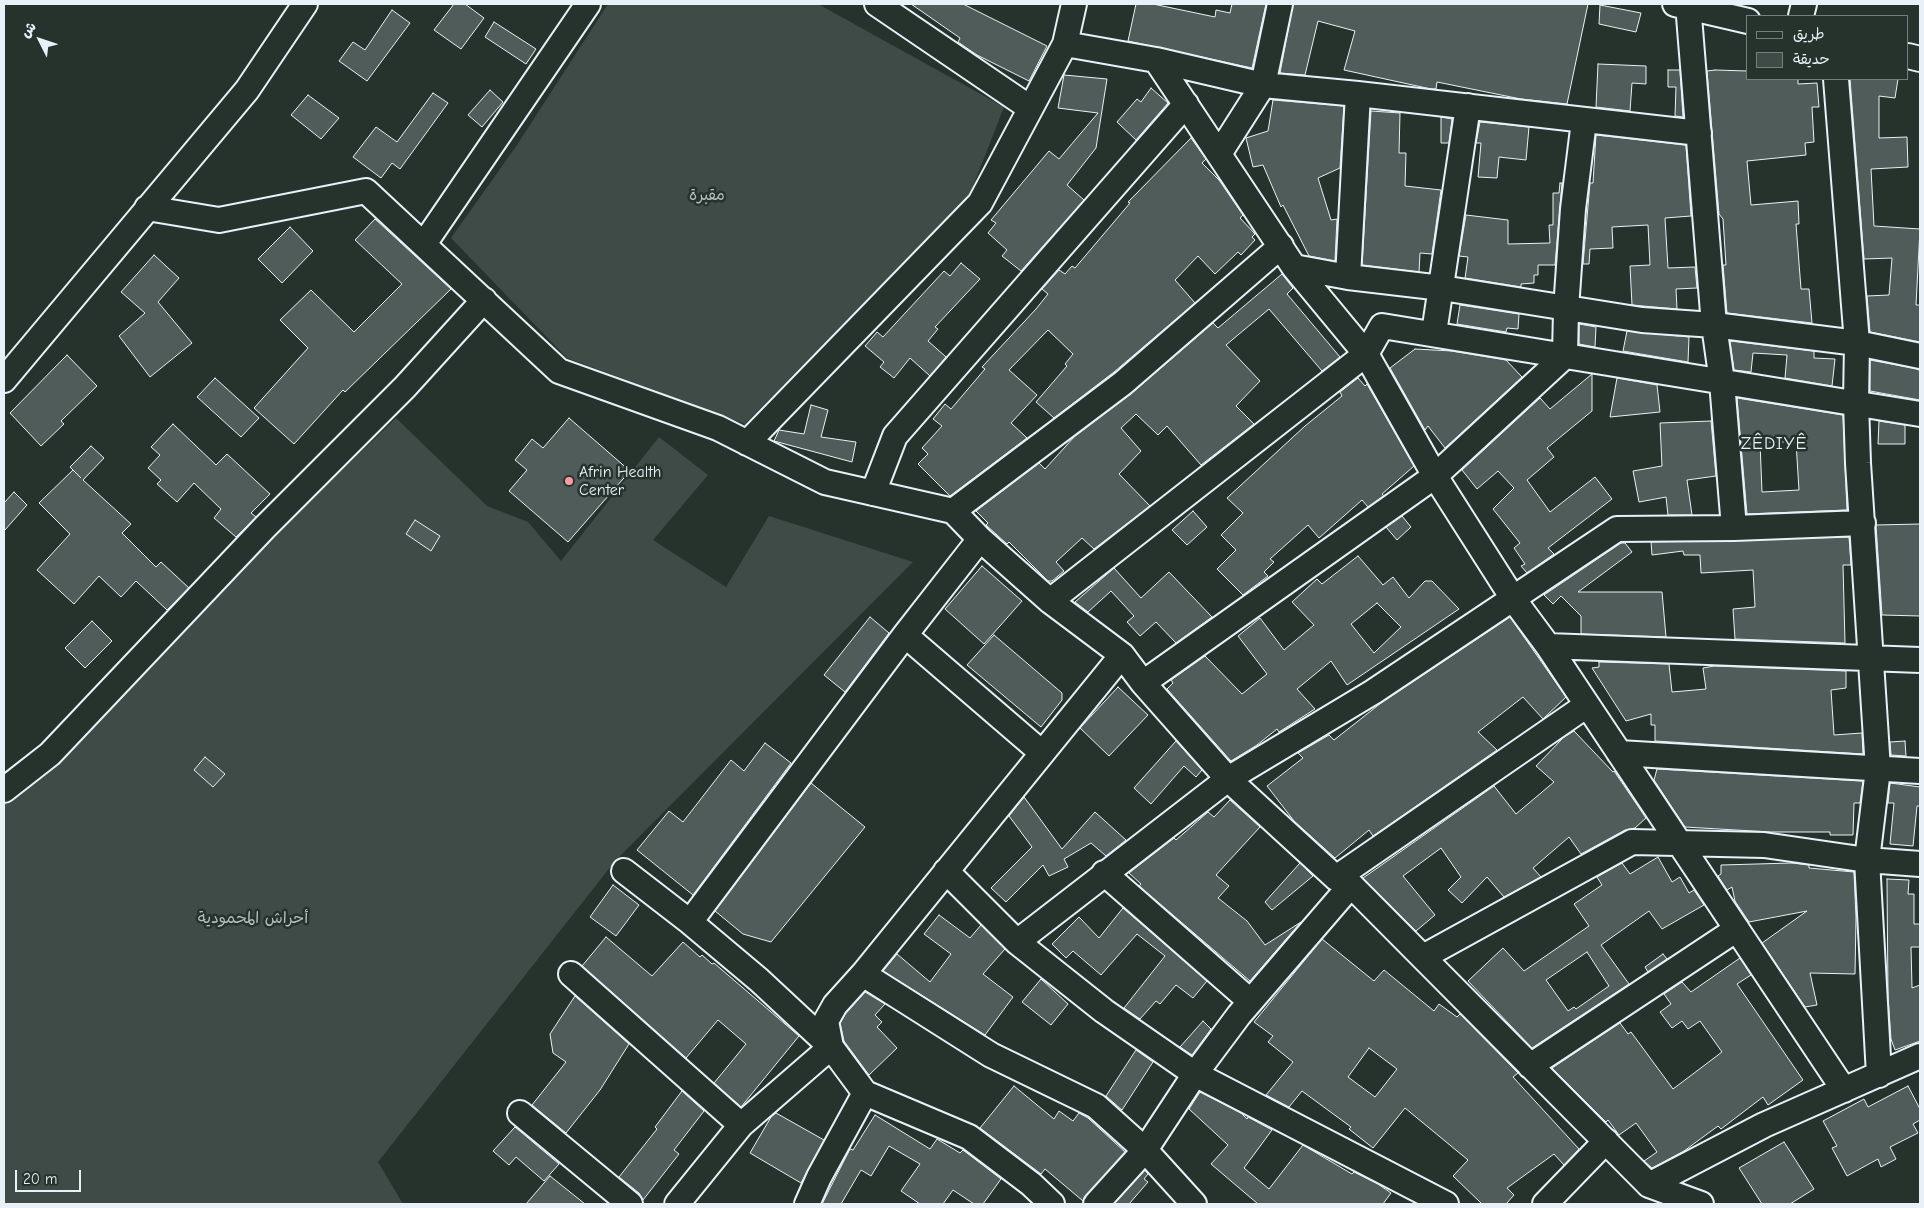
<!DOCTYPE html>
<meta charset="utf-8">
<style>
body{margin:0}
#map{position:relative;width:1924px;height:1208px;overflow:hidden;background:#26332d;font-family:"Comic Neue","Playpen Sans Arabic",sans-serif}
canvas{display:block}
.frame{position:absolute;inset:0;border:5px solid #e8f1f8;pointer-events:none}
.legend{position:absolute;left:1746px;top:15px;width:162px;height:65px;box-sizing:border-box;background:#26332d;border:1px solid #747f7e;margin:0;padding:6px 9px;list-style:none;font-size:15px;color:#e8f1f8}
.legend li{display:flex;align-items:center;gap:10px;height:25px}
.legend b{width:25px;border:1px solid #747f7e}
.north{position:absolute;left:15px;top:15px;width:50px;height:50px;-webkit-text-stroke:4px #26332d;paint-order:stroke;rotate:311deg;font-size:14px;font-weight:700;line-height:20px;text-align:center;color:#e8f1f8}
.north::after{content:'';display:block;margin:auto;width:18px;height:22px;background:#e8f1f8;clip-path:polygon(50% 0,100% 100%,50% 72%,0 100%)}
.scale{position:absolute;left:15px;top:1170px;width:66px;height:22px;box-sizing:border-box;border:2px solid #e8f1f8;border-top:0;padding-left:6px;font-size:15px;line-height:18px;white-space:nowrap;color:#e8f1f8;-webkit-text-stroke:4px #26332d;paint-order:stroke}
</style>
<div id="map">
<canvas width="1924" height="1208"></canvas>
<div class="frame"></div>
<ul class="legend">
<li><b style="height:6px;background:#26332d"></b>طريق</li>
<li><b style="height:14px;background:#3e4b47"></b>حديقة</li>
</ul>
<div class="north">ش</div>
<div class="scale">20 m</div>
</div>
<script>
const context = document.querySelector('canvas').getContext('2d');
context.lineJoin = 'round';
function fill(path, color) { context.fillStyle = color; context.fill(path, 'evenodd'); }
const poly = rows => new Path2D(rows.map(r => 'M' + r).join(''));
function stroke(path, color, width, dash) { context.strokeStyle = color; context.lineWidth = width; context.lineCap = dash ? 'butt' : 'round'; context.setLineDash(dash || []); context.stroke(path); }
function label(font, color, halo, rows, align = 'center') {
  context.font = font + ' "Comic Neue","Playpen Sans Arabic",sans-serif'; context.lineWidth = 5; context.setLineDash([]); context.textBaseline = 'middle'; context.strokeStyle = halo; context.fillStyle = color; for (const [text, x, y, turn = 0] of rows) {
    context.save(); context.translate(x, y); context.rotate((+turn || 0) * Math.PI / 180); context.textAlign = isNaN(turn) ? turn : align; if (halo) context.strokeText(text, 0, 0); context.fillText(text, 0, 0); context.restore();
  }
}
fill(poly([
 [608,4,818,4,1004,107,970,194,745,424,567,358,451,238,517,145],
 [396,418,487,506,528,522,561,561,659,437,708,475,653,540,726,587,769,516,913,562,615,861,378,1162,403,1204,4,1204,4,797]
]), '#3e4b47');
const building = poly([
 [454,4,465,4,484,18,461,49,434,30,454,4],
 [911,4,963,4,1047,46,1029,81,977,55,958,42,960,38,911,4],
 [1136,4,1153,4,1215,17,1216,10,1230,13,1232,4,1266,4,1252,68,1128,41,1136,4],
 [1293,4,1588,4,1567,104,1521,99,1437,82,1436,89,1431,89,1344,70,1355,31,1318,21,1305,75,1280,73,1293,4],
 [1600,5,1641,13,1636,32,1599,24,1600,5],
 [392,10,410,23,367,81,339,61,353,42,365,50,392,10],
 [494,22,536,49,526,64,485,37,494,22],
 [1598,64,1646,66,1646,84,1632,83,1630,111,1596,107,1598,64],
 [1668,70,1680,70,1683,117,1675,116,1676,87,1668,87,1668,70],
 [1715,70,1748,71,1748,79,1798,79,1798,84,1817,83,1819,107,1812,107,1814,142,1805,143,1806,155,1747,161,1751,205,1798,201,1799,224,1796,224,1801,289,1809,289,1812,323,1727,313,1723,265,1726,265,1723,219,1719,214,1707,71,1715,70],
 [1064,75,1107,79,1096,148,1067,185,1084,200,1021,271,1002,256,1007,250,988,233,996,223,991,220,1049,151,1059,159,1098,113,1058,108,1064,75],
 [1850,79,1898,79,1895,98,1879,96,1879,138,1907,137,1908,167,1871,169,1874,226,1920,229,1916,305,1920,305,1920,342,1870,332,1867,296,1889,295,1892,258,1864,259,1850,79],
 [1151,88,1168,103,1136,140,1117,122,1137,99,1141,102,1151,88],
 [490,90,503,102,482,127,468,115,490,90],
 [433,93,448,103,400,169,392,163,381,178,353,157,376,127,397,142,433,93],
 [308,95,339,118,321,139,291,115,308,95],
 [1273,100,1344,106,1340,168,1318,178,1331,220,1337,219,1335,261,1309,256,1283,205,1281,207,1263,165,1253,167,1246,138,1268,131,1273,100],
 [1371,111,1400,113,1399,153,1406,153,1405,186,1441,190,1432,254,1420,253,1419,272,1362,265,1371,111],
 [1441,117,1452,119,1449,143,1441,143,1441,117],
 [1480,122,1529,127,1526,160,1499,157,1497,178,1478,177,1481,143,1476,143,1480,122],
 [1596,135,1686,145,1691,216,1665,218,1668,268,1695,267,1697,288,1676,289,1677,309,1632,305,1630,266,1650,265,1648,225,1612,227,1613,248,1590,249,1589,264,1583,264,1590,183,1593,183,1596,135],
 [1191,138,1206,159,1202,163,1219,180,1243,215,1240,218,1255,234,1252,237,1255,240,1241,255,1238,252,1215,274,1198,256,1175,280,1195,303,1114,372,1054,418,1036,402,1067,366,1065,364,1073,354,1048,330,1009,370,1037,395,1011,423,1027,438,950,496,918,464,928,454,922,448,942,426,933,419,945,404,951,409,985,369,982,367,1036,309,1048,294,1042,289,1059,270,1065,274,1072,266,1075,268,1130,203,1128,202,1191,138],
 [1560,183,1562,183,1555,265,1538,265,1538,275,1534,275,1534,283,1521,284,1521,287,1465,278,1468,257,1459,256,1466,215,1508,220,1508,244,1550,243,1549,225,1553,225,1553,193,1559,193,1560,183],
 [375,219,451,289,345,392,343,390,294,444,254,408,308,348,280,320,311,290,354,332,402,284,355,240,375,219],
 [290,227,313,251,282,283,258,259,290,227],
 [154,255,179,278,158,302,192,343,150,377,119,336,145,313,121,292,154,255],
 [961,263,980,279,935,327,938,329,928,341,946,357,930,376,910,358,894,378,880,367,884,362,865,346,877,332,883,337,944,271,950,276,961,263],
 [1282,274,1293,288,1287,294,1340,357,1322,371,1269,309,1226,345,1260,381,1236,406,1254,424,1201,465,1167,426,1158,435,1136,414,1121,428,1141,451,1119,474,1150,506,1094,549,1082,538,1056,562,1064,571,1052,581,1048,581,1009,542,1007,544,986,525,988,523,976,511,1039,463,1045,469,1075,436,1132,393,1213,323,1218,328,1282,274],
 [1460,305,1519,314,1518,329,1507,328,1506,332,1457,324,1460,305],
 [1579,324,1596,327,1595,347,1579,344,1579,324],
 [1627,331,1689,337,1688,362,1623,351,1627,331],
 [1730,341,1814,351,1814,358,1835,359,1832,386,1785,378,1787,355,1753,353,1751,372,1734,370,1730,341],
 [1415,349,1452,351,1506,360,1522,377,1445,448,1428,426,1425,430,1390,368,1415,349],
 [67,355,97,386,61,421,64,424,41,446,10,413,67,355],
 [1870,360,1918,369,1920,372,1920,400,1870,391,1870,360],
 [1592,374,1592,411,1547,448,1554,457,1527,480,1550,512,1595,477,1612,499,1548,548,1554,554,1527,573,1521,566,1525,564,1514,548,1520,543,1493,509,1514,488,1498,471,1477,489,1462,470,1540,398,1550,409,1592,374],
 [215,378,259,418,241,437,197,397,215,378],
 [1358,378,1365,386,1367,384,1414,466,1382,494,1384,496,1368,507,1362,500,1319,538,1308,525,1270,559,1274,562,1264,572,1268,576,1243,595,1217,569,1236,550,1221,535,1243,513,1227,498,1305,426,1342,396,1340,392,1358,378],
 [1617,378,1657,385,1660,412,1610,417,1617,378],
 [1737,398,1843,415,1847,510,1747,514,1737,398],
 [1760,442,1796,442,1799,490,1762,492,1760,442],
 [811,405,828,410,821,437,856,442,852,462,774,441,779,430,804,434,811,405],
 [569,418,630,471,568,542,509,491,527,470,515,460,532,439,543,448,569,418],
 [1711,421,1716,476,1687,480,1692,515,1668,515,1666,497,1639,502,1633,471,1662,466,1660,423,1711,421],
 [1879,421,1905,425,1905,444,1878,444,1879,421],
 [173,424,216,465,227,454,270,494,251,513,256,517,236,537,214,518,221,509,194,483,177,502,157,484,161,480,148,468,160,455,151,447,173,424],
 [91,446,104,458,83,480,131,524,122,533,156,567,161,562,189,588,167,610,136,581,121,597,99,576,74,604,37,570,70,534,39,503,73,470,81,478,70,467,91,446],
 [14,492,27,505,4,531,4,503,14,492],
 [1193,511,1207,527,1187,545,1172,530,1193,511],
 [1402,516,1411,527,1397,540,1386,527,1402,516],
 [415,520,440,536,431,551,406,534,415,520],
 [1920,524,1920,616,1882,615,1876,525,1920,524],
 [1849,537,1851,565,1843,565,1845,643,1735,639,1733,609,1755,607,1753,570,1701,573,1700,555,1684,555,1683,551,1652,555,1651,542,1849,537],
 [1621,543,1625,543,1632,552,1578,592,1662,592,1666,637,1581,634,1581,616,1561,596,1553,604,1544,595,1621,543],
 [1358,556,1383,585,1393,577,1409,598,1425,581,1432,581,1459,609,1347,685,1331,661,1297,689,1315,709,1279,732,1277,729,1257,745,1231,761,1167,689,1173,683,1171,680,1205,656,1242,694,1267,674,1238,636,1260,618,1284,650,1314,625,1292,602,1317,579,1322,584,1358,556],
 [1377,603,1401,627,1374,653,1351,624,1377,603],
 [982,566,1022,601,984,644,945,609,982,566],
 [1114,568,1141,598,1169,572,1212,617,1176,643,1156,622,1140,636,1127,622,1134,616,1111,591,1088,612,1075,602,1114,568],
 [870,617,889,633,845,692,824,675,870,617],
 [1510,617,1566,697,1543,719,1523,697,1478,732,1497,750,1373,836,1369,830,1335,858,1294,821,1267,786,1303,758,1298,753,1329,735,1334,740,1381,703,1510,617],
 [92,621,112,641,85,668,65,648,92,621],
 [994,635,1062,693,1062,700,1041,727,967,665,994,635],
 [1599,662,1669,664,1672,692,1706,689,1703,668,1714,666,1846,671,1846,688,1831,690,1834,735,1862,733,1863,754,1655,741,1655,725,1651,725,1651,714,1626,721,1592,668,1599,667,1599,662],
 [1118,687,1148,715,1109,756,1080,728,1118,687],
 [1574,731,1613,772,1614,771,1646,818,1635,828,1625,830,1581,854,1569,837,1533,868,1541,877,1504,897,1487,877,1462,903,1448,890,1461,877,1441,848,1403,876,1435,915,1416,931,1363,878,1494,786,1516,814,1554,782,1536,766,1564,737,1574,731],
 [1176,741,1202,770,1196,777,1184,766,1151,804,1134,788,1176,741],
 [1905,741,1906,756,1891,755,1890,742,1905,741],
 [765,743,791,763,693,895,637,850,669,811,683,822,731,760,744,771,765,743],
 [205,757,225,774,213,787,194,770,205,757],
 [1657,769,1863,781,1860,803,1854,803,1853,835,1830,835,1830,832,1770,832,1685,827,1654,780,1657,769],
 [811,783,865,827,771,942,743,934,715,911,811,783],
 [1890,783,1920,787,1920,806,1917,806,1913,846,1890,844,1894,803,1888,803,1890,783],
 [1024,797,1062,849,1095,812,1126,840,1106,856,1091,843,1064,859,1068,867,1049,876,1043,865,1006,902,991,888,1032,847,1009,816,1024,797],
 [1230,800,1260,827,1216,875,1229,886,1218,898,1247,921,1265,945,1301,922,1250,981,1139,886,1141,884,1129,873,1174,838,1176,840,1208,812,1214,817,1230,800],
 [1658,857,1672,882,1680,877,1689,893,1694,890,1704,905,1662,929,1649,911,1601,945,1629,984,1532,1048,1468,981,1503,948,1524,971,1589,926,1574,904,1602,885,1597,877,1622,863,1630,874,1658,857],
 [1587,952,1609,986,1576,1009,1574,1007,1568,1011,1546,980,1587,952],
 [1300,863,1313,876,1272,910,1265,902,1300,863],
 [1792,863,1809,865,1809,868,1854,872,1856,918,1855,974,1810,973,1817,1005,1805,1007,1762,943,1807,911,1749,922,1735,901,1732,887,1727,890,1718,876,1721,874,1721,865,1792,863],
 [1887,879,1909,880,1908,894,1914,894,1914,924,1920,924,1920,947,1911,947,1912,988,1920,985,1920,1041,1895,1050,1891,1039,1888,997,1887,879],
 [613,885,639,905,616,936,590,917,613,885],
 [1123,908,1207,981,1193,998,1176,985,1160,1004,1156,1001,1140,1019,1124,1008,1165,956,1137,934,1101,975,1073,951,1066,958,1052,944,1079,917,1099,938,1123,908],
 [939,915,970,938,981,925,1005,949,983,974,1013,997,985,1035,883,971,897,954,930,982,951,954,924,934,939,915],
 [606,937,652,976,683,942,700,957,702,955,712,964,714,963,799,1036,741,1107,714,1083,746,1044,718,1020,686,1058,582,966,606,937],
 [1322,939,1374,981,1384,970,1434,1011,1439,1004,1457,1017,1460,1014,1518,1073,1513,1077,1579,1149,1564,1165,1554,1154,1507,1188,1514,1195,1506,1204,1482,1204,1453,1176,1468,1160,1405,1108,1373,1148,1349,1129,1351,1127,1302,1091,1289,1107,1266,1095,1293,1062,1268,1042,1273,1036,1254,1022,1322,939],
 [1369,1048,1397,1069,1375,1097,1348,1077,1369,1048],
 [1663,954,1667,959,1648,972,1645,967,1663,954],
 [1740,958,1751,975,1737,984,1803,1080,1768,1105,1763,1097,1721,1129,1718,1126,1684,1151,1652,1168,1644,1161,1657,1152,1636,1123,1619,1135,1608,1120,1606,1122,1552,1068,1620,1023,1628,1034,1631,1032,1673,1089,1722,1052,1700,1021,1688,1029,1682,1021,1672,1028,1660,1012,1671,1004,1664,994,1682,982,1691,992,1740,958],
 [1041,979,1068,1004,1051,1025,1022,1002,1041,979],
 [865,992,885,1004,875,1015,882,1022,877,1027,897,1048,869,1075,844,1041,840,1023,846,1013,865,992],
 [575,996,629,1044,600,1090,566,1133,532,1105,566,1062,553,1053,550,1034,575,996],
 [1203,1021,1211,1029,1192,1055,1180,1047,1203,1021],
 [1136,1050,1153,1062,1122,1110,1106,1096,1136,1050],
 [1014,1086,1054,1119,1059,1111,1073,1121,1079,1113,1088,1118,1125,1152,1083,1201,1045,1169,1041,1174,980,1128,1014,1086],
 [1908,1086,1920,1109,1920,1120,1913,1124,1918,1133,1890,1147,1896,1159,1881,1167,1878,1159,1847,1176,1832,1148,1837,1146,1823,1121,1864,1099,1868,1107,1908,1086],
 [682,1091,704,1111,674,1150,679,1154,643,1200,639,1193,619,1177,657,1129,655,1127,682,1091],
 [1200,1092,1241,1113,1247,1119,1248,1117,1272,1130,1244,1168,1269,1189,1303,1145,1352,1174,1354,1172,1378,1184,1391,1193,1383,1204,1258,1204,1211,1164,1228,1145,1189,1109,1200,1092],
 [776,1113,824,1140,801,1183,750,1153,771,1117,776,1113],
 [875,1115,930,1149,937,1139,960,1153,963,1150,1001,1179,983,1204,974,1204,953,1190,943,1204,920,1204,901,1191,920,1164,889,1146,871,1176,861,1170,841,1204,822,1204,850,1149,853,1150,875,1115],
 [515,1127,559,1164,544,1181,516,1157,509,1165,493,1151,515,1127],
 [1784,1142,1814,1189,1790,1204,1762,1204,1739,1168,1784,1142],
 [1145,1170,1148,1174,1144,1179,1148,1182,1129,1204,1114,1204,1145,1170],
 [550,1176,585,1204,526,1204,550,1176]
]);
fill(building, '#505c59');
stroke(building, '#e8f1f8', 1);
const street = poly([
 [877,4,1030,108],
 [1675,4,1748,21],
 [1688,4,1714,325,1722,382,1734,528],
 [1801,16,1804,4],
 [1065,44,1156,60,1263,85,1358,94,1699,133],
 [1908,56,1920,59],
 [1156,60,1294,267,1366,354,1435,476,1514,600,1548,646,1844,1090],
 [1836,79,1857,343,1856,403,1858,463,1878,769,1867,860,1879,1075],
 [1219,154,1263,85,1280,4],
 [147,208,219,220,366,191,559,371,718,428,825,482,953,511,980,539,1050,601,1122,655,1143,683,1228,779,1336,878,1351,885,1649,1185,1701,1204],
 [424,244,588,4],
 [1294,267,1348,277,1442,288,1642,320,1714,325,1857,343,1920,356],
 [1348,277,1358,94],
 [1434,333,1468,106],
 [4,380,247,90,305,4],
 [747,443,980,203,1065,44,1074,4],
 [873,493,895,436,1186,104],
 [953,511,1123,383,1281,246],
 [1050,601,1366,354,1382,326,1920,414],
 [905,635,1041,752],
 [1548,646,1920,660],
 [1143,683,1435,476,1565,356,1566,309,1573,209,1584,121],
 [1619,753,1920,771],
 [4,790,50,754,265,527,405,387,484,300],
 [624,871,690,922,759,980,831,1047,865,1093,969,1137,1031,1184,1052,1204],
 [946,871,1017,942,1104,1011,1195,1074,1446,1204],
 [1104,873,1250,1001],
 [1336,878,1587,705],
 [690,922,905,635,980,539],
 [1017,942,1228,779,1373,692,1617,529,1734,528,1863,523],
 [1423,957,1632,842,1764,845,1867,860,1920,864],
 [571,974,741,1125],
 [863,974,991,1055,1096,1106,1145,1150,1194,1204],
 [1530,1066,1737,929],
 [520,1113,630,1204],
 [1649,1185,1764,1125,1920,1056],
 [677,1204,741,1125,831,1047,826,1021,835,1005,863,974,1122,655],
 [807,1204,819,1177,865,1093],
 [1096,1204,1145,1150,1195,1074,1239,1015,1351,885],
 [1545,1204,1606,1141]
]);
stroke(street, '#e8f1f8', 28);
stroke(street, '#26332d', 24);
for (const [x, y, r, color] of [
 [569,481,5,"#ff9aa2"]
]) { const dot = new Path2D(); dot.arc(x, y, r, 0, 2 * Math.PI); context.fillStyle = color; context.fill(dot); stroke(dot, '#26332d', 2); }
label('16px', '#b5bfc3', '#26332d', [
 ["مقبرة",707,195],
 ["أحراش المحمودية",253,918]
]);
label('16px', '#e8f1f8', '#26332d', [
 ["Afrin Health",579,472],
 ["Center",579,490]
], 'left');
context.letterSpacing = '1px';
label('18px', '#e8f1f8', '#26332d', [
 ["ZÊDIYÊ",1774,444]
]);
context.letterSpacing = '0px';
</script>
